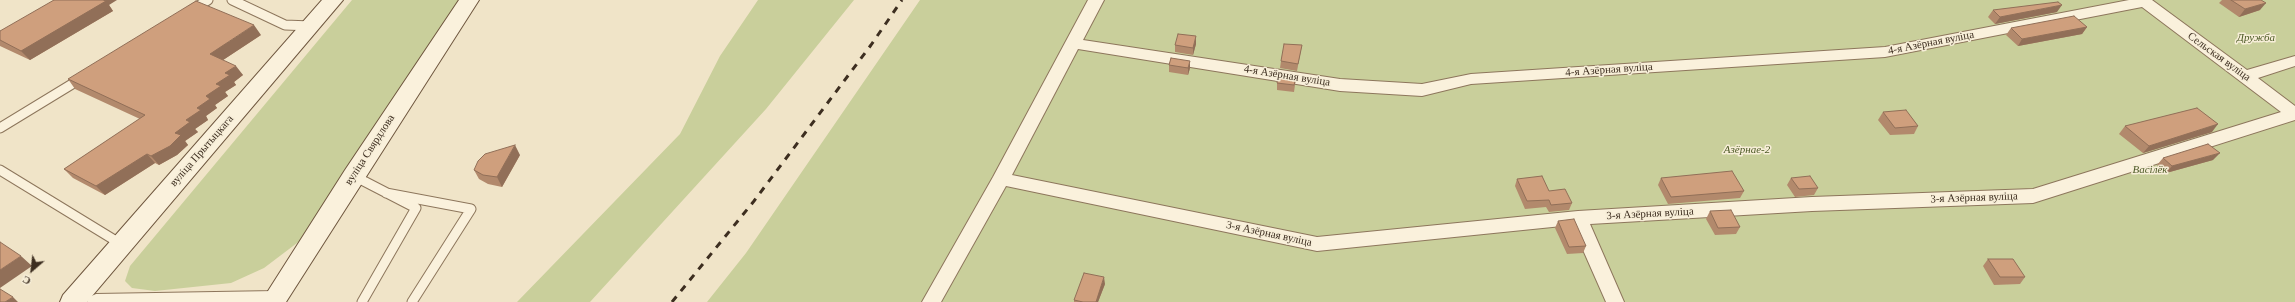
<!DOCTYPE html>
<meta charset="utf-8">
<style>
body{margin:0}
#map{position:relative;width:2295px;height:302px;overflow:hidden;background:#f0e4c8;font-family:Georgia,serif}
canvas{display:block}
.north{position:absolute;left:12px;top:250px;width:40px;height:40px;-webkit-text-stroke:3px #f7eed8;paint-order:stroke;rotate:208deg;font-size:11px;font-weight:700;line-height:16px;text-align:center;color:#3d2e20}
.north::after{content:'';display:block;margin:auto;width:14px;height:18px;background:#3d2e20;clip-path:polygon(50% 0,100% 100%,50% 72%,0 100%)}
</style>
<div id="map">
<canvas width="2295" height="302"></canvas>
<div class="north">С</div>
</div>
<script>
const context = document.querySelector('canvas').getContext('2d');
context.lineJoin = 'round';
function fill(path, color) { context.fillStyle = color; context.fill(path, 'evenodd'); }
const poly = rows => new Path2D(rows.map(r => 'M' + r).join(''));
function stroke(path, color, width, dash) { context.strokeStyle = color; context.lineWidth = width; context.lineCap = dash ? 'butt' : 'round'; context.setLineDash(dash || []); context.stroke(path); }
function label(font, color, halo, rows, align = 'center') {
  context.font = font + ' Georgia,serif'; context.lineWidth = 3; context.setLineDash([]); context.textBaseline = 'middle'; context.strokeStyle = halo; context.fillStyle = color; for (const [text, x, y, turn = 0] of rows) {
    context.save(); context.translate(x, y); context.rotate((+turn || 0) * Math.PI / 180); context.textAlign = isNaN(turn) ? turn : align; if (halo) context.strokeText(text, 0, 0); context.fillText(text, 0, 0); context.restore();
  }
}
fill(poly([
 [352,0,459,0,301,240,264,268,231,283,155,291,132,288,125,281,130,266],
 [758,0,854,0,766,109,590,302,517,302,680,134,720,56],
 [920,0,2295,0,2295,302,707,302,746,253]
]), '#c9cf9b');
const lane = poly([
 [232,0,285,25,311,26],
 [192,10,208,0],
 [0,128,82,78],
 [0,170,121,244],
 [354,176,416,208,362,302],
 [386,193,471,209,412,302]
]);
const street = poly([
 [1088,0,1104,0,1083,40,1340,79,1422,84,1471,74,1885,47,2129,0,2152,0,2247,70,2295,56,2295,66,2258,78,2295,106,2295,120,2033,203,1812,211,1590,224,1624,302,1606,302,1572,225,1317,251,1006,186,941,302,922,302,993,177,1088,0],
 [2142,7,2281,112,2033,189,1812,197,1578,211,1317,237,1012,175,1078,49,1340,91,1422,96,1471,84,1885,57,2142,7],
 [275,291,282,294,284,299,283,302,87,302,89,297,96,294,275,291]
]);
const secondary = poly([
 [322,0,343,0,87,302,60,302,63,295,322,0],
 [459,0,479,0,286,302,261,302,345,170,459,0]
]);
stroke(lane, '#8d765c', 11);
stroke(street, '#8d765c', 2);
stroke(secondary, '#6f573f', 2);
stroke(lane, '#faf1dc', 9);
fill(street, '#faf1dc');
fill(secondary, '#faf1dc');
stroke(poly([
 [672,302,754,201,871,45,902,0]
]), '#3d2e20', 3, [7, 7]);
fill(poly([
 [2222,0,2261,0,2260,10,2239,17,2219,3],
 [109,5,113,11,30,60,0,46,0,31],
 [1993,10,2057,12,1995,24,1988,17],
 [2087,27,2082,34,2018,46,2006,35,2011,28],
 [261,35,223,60,243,75,234,82,236,85,225,92,228,96,215,105,217,108,206,116,208,120,195,129,198,132,185,141,188,145,177,155,159,165,155,163,105,195,73,178,64,169,140,119,75,89,68,79],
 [1196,44,1193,55,1175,52,1175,45],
 [1302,45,1297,71,1280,68,1281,61],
 [1171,58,1190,68,1188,75,1169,72,1169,65],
 [1296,78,1294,92,1277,90,1277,83],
 [1883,112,1918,126,1914,134,1890,135,1878,120],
 [2125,126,2212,132,2143,153,2119,134],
 [520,155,502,187,488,184,479,179,474,170],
 [2163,158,2213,160,2166,173,2157,165],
 [1661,178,1744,191,1740,198,1668,204,1658,185],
 [1791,178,1818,188,1814,195,1795,197,1787,185],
 [1517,179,1549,191,1572,203,1569,210,1549,212,1546,207,1525,209,1515,186],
 [1710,211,1740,227,1736,234,1715,235,1706,219],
 [1558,221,1586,246,1583,253,1567,254,1555,228],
 [1988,259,2025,277,2020,284,1994,285,1983,266],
 [1105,284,1098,302,1074,302,1074,300]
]), '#b2896c');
fill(poly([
 [99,0,117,0,109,5,113,11,30,60,21,51],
 [2266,3,2260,10,2239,17,2245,9],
 [2062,5,2057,12,1995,24,2000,17],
 [254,25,261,35,217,64,210,54],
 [2087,27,2082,34,2018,46,2022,39],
 [1196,36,1196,44,1193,55,1193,48],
 [1190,61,1190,68,1188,75,1188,68],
 [236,66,243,75,234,82,236,85,225,92,228,96,215,105,217,108,206,116,208,120,195,129,198,132,185,141,188,145,177,155,159,165,151,156,175,133,225,73],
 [2218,124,2212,132,2143,153,2149,146],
 [515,145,520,155,502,187,497,177],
 [2220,153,2213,160,2166,173,2172,166],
 [147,154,155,163,105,195,96,186],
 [21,256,32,266,0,288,0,270],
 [1104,277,1105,284,1098,302,1096,302],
 [13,297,18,302,5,302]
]), '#916f58');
const building = poly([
 [54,0,103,0,106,1,21,51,0,40,0,31,54,0],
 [2231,0,2261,0,2266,3,2245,9,2231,0],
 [196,1,254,25,210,54,236,66,225,73,230,75,216,84,221,86,206,96,210,99,197,108,201,110,186,120,190,122,175,133,181,135,170,146,151,156,147,154,96,186,64,169,145,115,68,79,196,1],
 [2058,2,2062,5,2000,17,1993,10,2058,2],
 [2074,16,2087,27,2022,39,2011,28,2074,16],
 [1178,34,1196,36,1193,48,1175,45,1178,34],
 [1284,44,1302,45,1298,64,1281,61,1284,44],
 [1171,58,1190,61,1188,68,1169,65,1171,58],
 [1279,75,1296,78,1294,85,1277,83,1279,75],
 [2197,108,2218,124,2149,146,2125,126,2197,108],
 [1906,110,1918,126,1895,128,1883,112,1906,110],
 [2208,144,2220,153,2172,166,2163,158,2208,144],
 [515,145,497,177,483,175,474,170,478,161,485,154,515,145],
 [1732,171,1744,191,1671,197,1661,178,1732,171],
 [1542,176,1549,191,1565,189,1572,203,1551,205,1549,200,1527,201,1517,179,1542,176],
 [1810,176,1818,188,1799,189,1791,178,1810,176],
 [1731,210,1740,227,1718,228,1710,211,1731,210],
 [1574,219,1586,246,1569,247,1558,221,1574,219],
 [0,242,21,256,0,270,0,242],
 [1988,259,2013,259,2025,277,2000,277,1988,259],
 [1084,273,1104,277,1096,302,1083,302,1074,300,1084,273],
 [0,289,13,297,5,302,0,302,0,289]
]);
fill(building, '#cf9f7d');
stroke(building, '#916f58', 1);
label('italic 11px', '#4d5a26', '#f7eed8', [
 ["Дружба",2256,38],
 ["Азёрнае-2",1747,150],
 ["Васілёк",2150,170]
]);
label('11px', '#3d2e20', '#f7eed8', [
 ["4-я Азёрная вуліца",1931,43,-11],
 ["Сельская вуліца",2219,57,36],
 ["4-я Азёрная вуліца",1609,70,-4],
 ["4-я Азёрная вуліца",1287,76,9],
 ["вуліца Свярдлова",370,150,-57],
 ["вуліца Прытыцкага",202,151,-49],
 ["3-я Азёрная вуліца",1974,198,-2],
 ["3-я Азёрная вуліца",1650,214,-3],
 ["3-я Азёрная вуліца",1269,234,12]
]);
</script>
